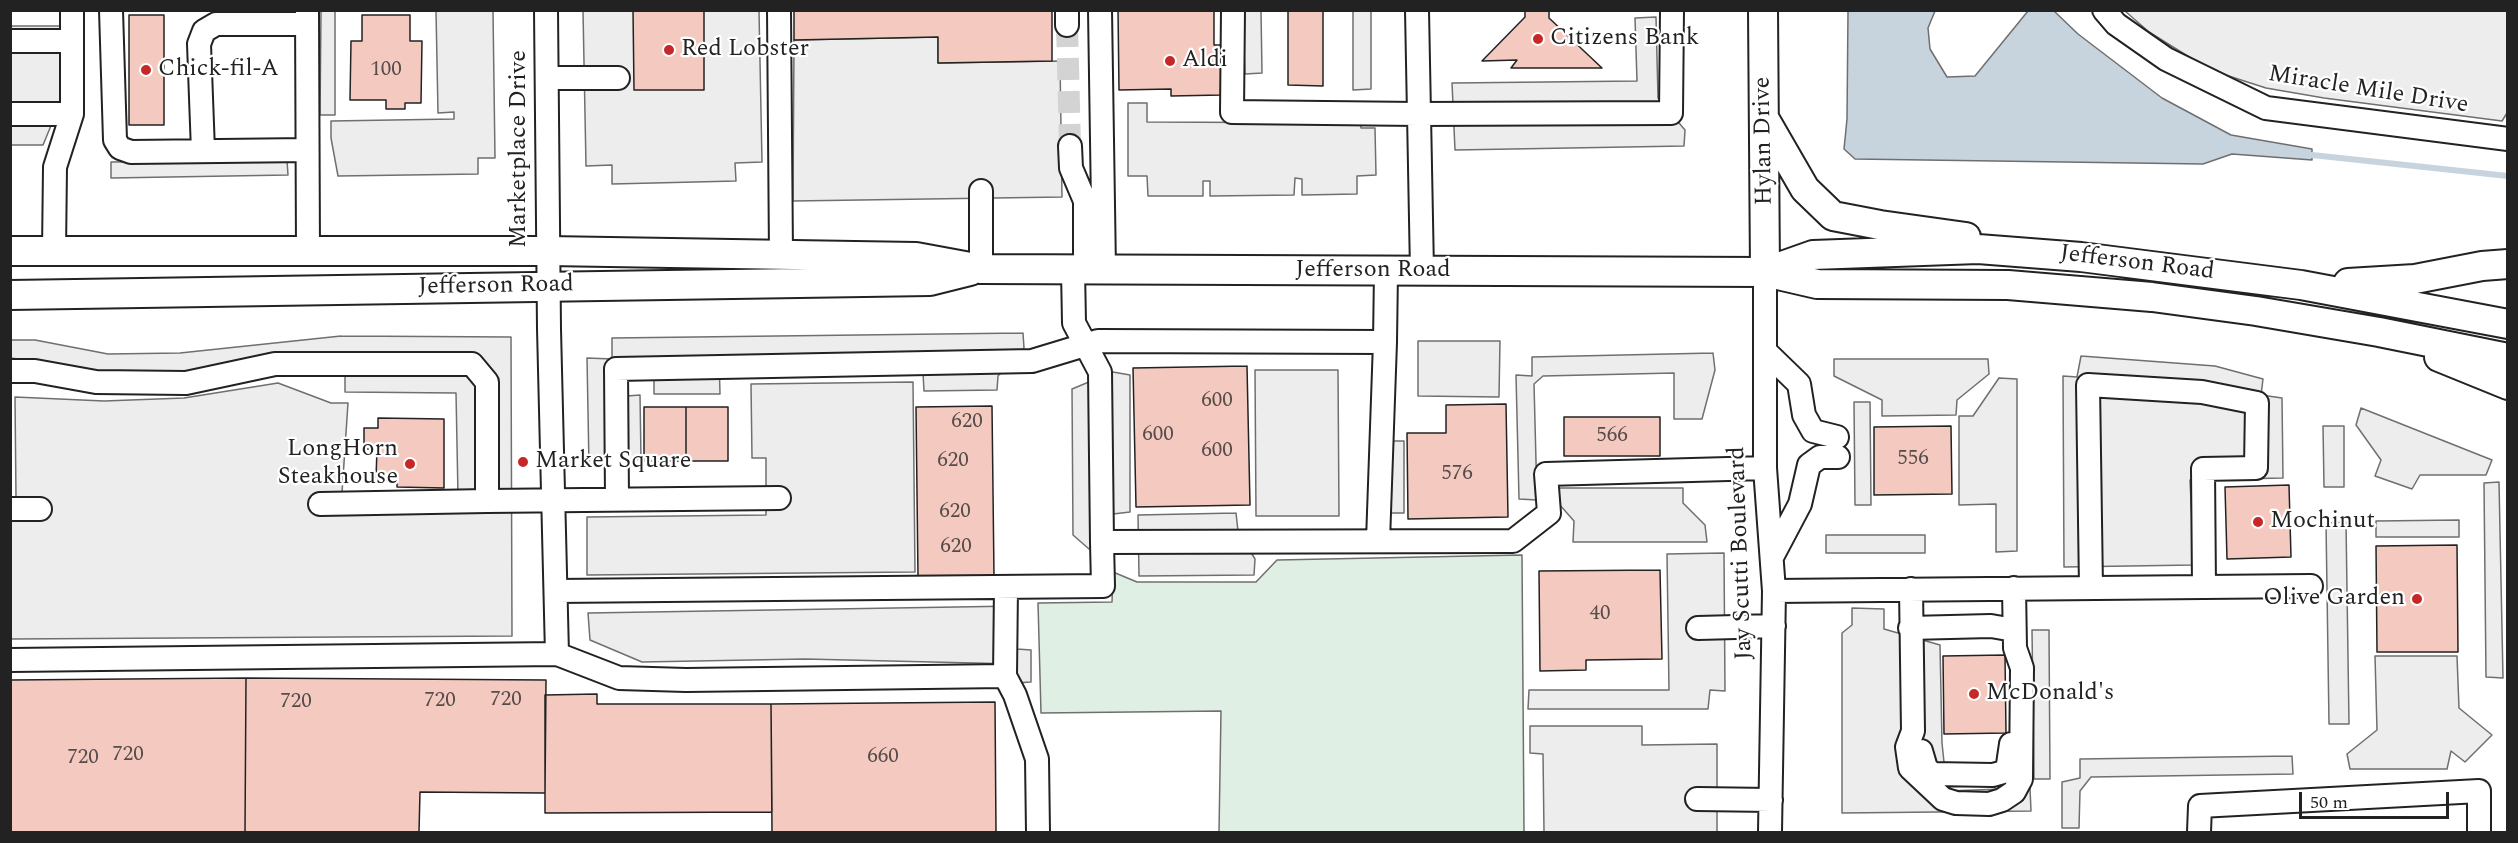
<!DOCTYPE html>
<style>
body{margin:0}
#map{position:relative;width:2518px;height:843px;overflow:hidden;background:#fff;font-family:Spectral,serif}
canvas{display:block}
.frame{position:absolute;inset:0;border:12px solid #222;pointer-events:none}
.scale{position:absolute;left:2299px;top:792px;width:150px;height:27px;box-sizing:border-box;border:3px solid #222;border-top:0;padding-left:8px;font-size:18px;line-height:21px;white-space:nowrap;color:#222;-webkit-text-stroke:4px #fff;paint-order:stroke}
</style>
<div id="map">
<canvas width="2518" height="843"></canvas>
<div class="frame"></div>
<div class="scale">50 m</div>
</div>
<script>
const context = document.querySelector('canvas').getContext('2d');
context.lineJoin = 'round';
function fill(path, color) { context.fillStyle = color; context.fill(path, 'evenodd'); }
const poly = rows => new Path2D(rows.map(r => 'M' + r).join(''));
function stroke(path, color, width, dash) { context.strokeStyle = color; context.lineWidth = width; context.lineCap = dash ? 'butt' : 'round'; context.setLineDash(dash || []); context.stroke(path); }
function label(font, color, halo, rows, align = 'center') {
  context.font = font + ' Spectral,serif'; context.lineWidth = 4.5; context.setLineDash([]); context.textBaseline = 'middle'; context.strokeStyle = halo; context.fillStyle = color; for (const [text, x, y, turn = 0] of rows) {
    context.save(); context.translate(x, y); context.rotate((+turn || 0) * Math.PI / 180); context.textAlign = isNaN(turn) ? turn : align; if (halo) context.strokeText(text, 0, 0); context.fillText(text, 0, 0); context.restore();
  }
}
const green = poly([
 [1522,555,1524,832,1219,832,1221,711,1041,713,1038,603,1112,602,1113,572,1137,582,1256,582,1277,560,1522,555]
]);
fill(green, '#e0efe3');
stroke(green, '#6f6f6f', 1.5);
const parking = poly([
 [321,11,335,11,335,115,320,115,321,11],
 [436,11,493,11,495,158,478,158,478,174,338,176,331,138,331,121,454,119,454,112,438,113,436,11],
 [583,11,759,11,762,162,735,163,736,181,612,184,612,165,586,166,583,11],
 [1223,11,1261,11,1262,73,1245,74,1244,50,1224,51,1223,11],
 [1353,11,1371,11,1371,89,1353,90,1353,11],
 [2125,11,2507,11,2507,113,2502,121,2324,98,2266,88,2210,70,2149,32,2125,11],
 [1656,17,1658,98,1685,130,1684,146,1455,150,1452,83,1637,81,1635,18,1656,17],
 [10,26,63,26,62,99,43,145,11,145,10,26],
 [938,37,938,63,1060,61,1062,197,793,201,794,40,938,37],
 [1128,103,1147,103,1147,122,1361,123,1361,128,1375,128,1376,175,1357,176,1357,194,1302,195,1302,179,1295,178,1294,195,1210,196,1210,181,1203,181,1203,196,1148,196,1147,176,1128,176,1128,103],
 [287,160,288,175,111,178,111,162,287,160],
 [1023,333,1024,348,998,376,997,390,924,391,922,355,719,357,720,394,654,394,654,377,626,378,627,396,640,395,641,459,589,466,587,358,612,359,612,338,1023,333],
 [341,336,511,337,512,636,11,639,10,498,16,498,15,397,104,401,184,398,278,383,331,403,348,403,342,493,458,496,456,393,345,392,345,355,179,374,103,373,11,358,11,340,35,340,108,354,180,353,341,336],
 [1418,341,1500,341,1499,397,1418,396,1418,341],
 [1713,353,1715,370,1702,419,1674,419,1674,373,1543,376,1534,384,1537,500,1519,499,1516,375,1532,376,1532,357,1713,353],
 [2081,356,2215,366,2263,379,2261,395,2282,398,2283,478,2190,480,2194,565,2064,567,2063,376,2077,377,2081,356],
 [1834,359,1988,359,1989,374,1957,400,1956,415,1882,416,1882,400,1834,376,1834,359],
 [1255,370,1338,370,1339,516,1256,516,1255,370],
 [1113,372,1130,375,1130,512,1113,514,1089,549,1073,535,1072,389,1113,372],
 [1999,378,2017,379,2017,551,1996,552,1996,504,1959,505,1959,416,1973,416,1999,378],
 [913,382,915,572,587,575,587,517,766,515,766,458,752,458,751,384,913,382],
 [1854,402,1870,402,1871,505,1855,505,1854,402],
 [2361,408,2492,460,2486,475,2420,475,2412,489,2375,476,2381,460,2356,425,2361,408],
 [2323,426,2344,426,2344,487,2324,487,2323,426],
 [1390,441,1404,441,1404,513,1390,513,1390,441],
 [2499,482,2503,678,2486,677,2484,483,2499,482],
 [1559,488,1683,488,1683,503,1705,525,1707,542,1573,542,1574,521,1559,504,1559,488],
 [1236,513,1238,531,1255,559,1254,575,1139,576,1138,515,1236,513],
 [2459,520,2459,537,2376,537,2376,521,2459,520],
 [2346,522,2349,724,2329,724,2326,523,2346,522],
 [1826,535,1925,535,1925,553,1826,553,1826,535],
 [1724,553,1725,691,1710,690,1708,709,1528,709,1529,690,1669,690,1667,554,1724,553],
 [1017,606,1017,649,1031,650,1031,682,1015,683,1016,664,805,659,642,662,590,640,588,613,1017,606],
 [1852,608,1884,609,1884,629,1940,645,1942,743,1947,791,2030,788,2031,811,1842,813,1842,633,1852,625,1852,608],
 [2032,630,2049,630,2050,779,2034,779,2032,630],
 [2375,656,2457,656,2459,708,2492,735,2465,762,2451,751,2447,769,2350,769,2347,754,2377,730,2375,656],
 [1530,726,1642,726,1642,745,1717,744,1717,832,1544,832,1543,754,1530,753,1530,726],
 [2292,756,2293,774,2091,777,2080,791,2079,828,2062,828,2062,782,2080,778,2080,759,2292,756]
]);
fill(parking, '#ededed');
stroke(parking, '#6f6f6f', 1.5);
const water = poly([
 [2054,11,2078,34,2162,98,2231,135,2312,149,2312,160,2232,154,2203,164,1855,159,1844,149,1847,119,1848,11,1935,11,1928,28,1930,49,1947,77,1975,76,2028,11,2054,11]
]);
fill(water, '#c7d3dd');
stroke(water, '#6f6f6f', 1.5);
stroke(poly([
 [2312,155,2508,176]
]), '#c7d3dd', 6);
const building = poly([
 [633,10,704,10,704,90,634,90,633,10],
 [794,10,1052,10,1052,61,938,63,938,37,794,40,794,10],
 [1118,10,1214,10,1214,45,1221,45,1222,95,1171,96,1171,89,1119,90,1118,10],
 [1288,10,1323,10,1323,86,1288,85,1288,10],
 [1525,10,1549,10,1549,18,1602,68,1511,68,1517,60,1482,61,1525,17,1525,10],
 [129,15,164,15,164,125,129,125,129,15],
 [362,15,410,15,410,41,422,41,421,103,405,103,405,109,386,109,386,100,350,100,351,41,362,41,362,15],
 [1247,366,1250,505,1136,507,1133,368,1247,366],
 [1506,404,1508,517,1408,519,1407,433,1446,433,1446,405,1506,404],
 [992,406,994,576,918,577,916,407,992,406],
 [644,407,686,407,686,461,644,461,644,407],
 [686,407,728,407,728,461,686,461,686,407],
 [1564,417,1660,417,1660,456,1564,456,1564,417],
 [378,418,444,419,444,488,397,487,397,478,376,478,377,449,364,449,364,428,378,428,378,418],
 [1951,426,1952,494,1874,495,1874,427,1951,426],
 [2289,485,2291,557,2227,559,2225,487,2289,485],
 [2457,545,2458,652,2377,652,2376,546,2457,545],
 [1660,570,1662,659,1586,660,1586,670,1540,671,1539,571,1660,570],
 [2005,655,2006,733,1944,734,1943,656,2005,655],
 [246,678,546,680,545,793,420,792,419,832,245,832,246,678],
 [246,678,245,832,10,832,10,680,246,678],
 [597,694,597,704,771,704,772,812,545,813,545,695,597,694],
 [995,702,996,832,772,832,771,704,995,702]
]);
fill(building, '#f3c9c0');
stroke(building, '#222', 1.5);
stroke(poly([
 [1067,25,1070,146]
]), '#d3d3d3', 22, [22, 11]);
const minor = poly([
 [111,10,115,140,120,148,131,152,307,150],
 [307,10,308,251],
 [546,10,549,329,557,654],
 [779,10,781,255],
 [1067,10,1067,25],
 [1100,10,1104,270],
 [1233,10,1232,112,1418,114,1671,113,1672,10],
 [1417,10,1422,271],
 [2104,10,2116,24,2166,59,2266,108,2508,139],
 [10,41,72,41],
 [547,78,618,78],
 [10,114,72,114],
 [1070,146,1071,168,1085,201,1085,270],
 [203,151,199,44,204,31,216,24,307,24],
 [54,251,55,167,72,114,72,10],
 [981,269,981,191],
 [1073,270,1074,323,1100,372,1102,542],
 [1765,272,1765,468,1774,591,1770,832],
 [1765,351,1799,384,1804,415,1813,431,1837,437],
 [10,371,35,371,96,382,186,383,275,364,472,364,487,382,487,501,779,498],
 [617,499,616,369,1032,361,1098,341,1385,342,1386,271],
 [320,504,487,501],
 [10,509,40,509],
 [1378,541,1385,342],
 [1772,557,1800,504,1809,465,1820,457,1838,457],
 [2091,588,2088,385,2202,392,2257,403,2256,468,2203,469,2204,587],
 [1911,589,1913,731,1907,747,1910,768,1943,799,1956,803,1989,804,2002,800,2014,792,2021,779,2022,668,2015,648,2014,588],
 [556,591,1103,586,1102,542,1513,541,1549,513,1546,474,1765,468],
 [1774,591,2311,586],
 [1698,628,1774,626],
 [1910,628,1991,626,2014,630],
 [10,660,557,654,619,678,686,680,1005,676,1006,587],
 [1005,676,1015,695,1037,759,1038,832],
 [1921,751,1926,768,1933,774,1993,775,2007,771,2011,744],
 [1697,799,1771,800],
 [2199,832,2200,806,2479,791,2479,832]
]);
const major = poly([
 [1763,10,1765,272],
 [1764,118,1805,189,1833,216,1880,225,1966,237],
 [10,251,548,251,916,257,981,269,1765,272,1817,284,2008,285,2152,297,2256,311,2379,332,2508,358],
 [1765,272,1813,255,1978,249,2081,257,2301,285,2508,324],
 [2348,283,2415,279,2482,266,2508,264],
 [10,295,930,281,970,271],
 [2439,357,2508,385]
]);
stroke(minor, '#222', 26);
stroke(major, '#222', 32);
stroke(minor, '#fff', 22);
stroke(major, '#fff', 28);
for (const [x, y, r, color] of [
 [1538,39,6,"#c62828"],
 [669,50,6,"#c62828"],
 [1170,61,6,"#c62828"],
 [146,70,6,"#c62828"],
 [523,462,6,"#c62828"],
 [410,464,6,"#c62828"],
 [2258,522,6,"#c62828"],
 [2417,599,6,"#c62828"],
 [1974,694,6,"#c62828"]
]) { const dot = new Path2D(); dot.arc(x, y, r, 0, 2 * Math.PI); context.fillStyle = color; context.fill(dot); stroke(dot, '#fff', 2); }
label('21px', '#564c4a', null, [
 ["100",386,71],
 ["600",1217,402],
 ["620",967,423],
 ["600",1158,436],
 ["566",1612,437],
 ["600",1217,452],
 ["556",1913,460],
 ["620",953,462],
 ["576",1457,475],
 ["620",955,513],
 ["620",956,548],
 ["40",1600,615],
 ["720",506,701],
 ["720",440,702],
 ["720",296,703],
 ["720",128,756],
 ["660",883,758],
 ["720",83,759]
]);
label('24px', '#222', '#fff', [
 ["Citizens Bank",1550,39],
 ["Red Lobster",681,50],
 ["Aldi",1182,61],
 ["Chick-fil-A",158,70],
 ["LongHorn",398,450,"right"],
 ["Steakhouse",398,478,"right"],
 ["Market Square",535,462],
 ["Mochinut",2270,522],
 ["Olive Garden",2405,599,"right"],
 ["McDonald's",1986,694]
], 'left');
label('24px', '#222', '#fff', [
 ["Miracle Mile Drive",2368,91,9],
 ["Hylan Drive",1765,141,-91],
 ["Marketplace Drive",520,149,-90],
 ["Jefferson Road",2137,264,7],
 ["Jefferson Road",1373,271],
 ["Jefferson Road",496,287,-1],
 ["Jay Scutti Boulevard",1742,553,-92]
]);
</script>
